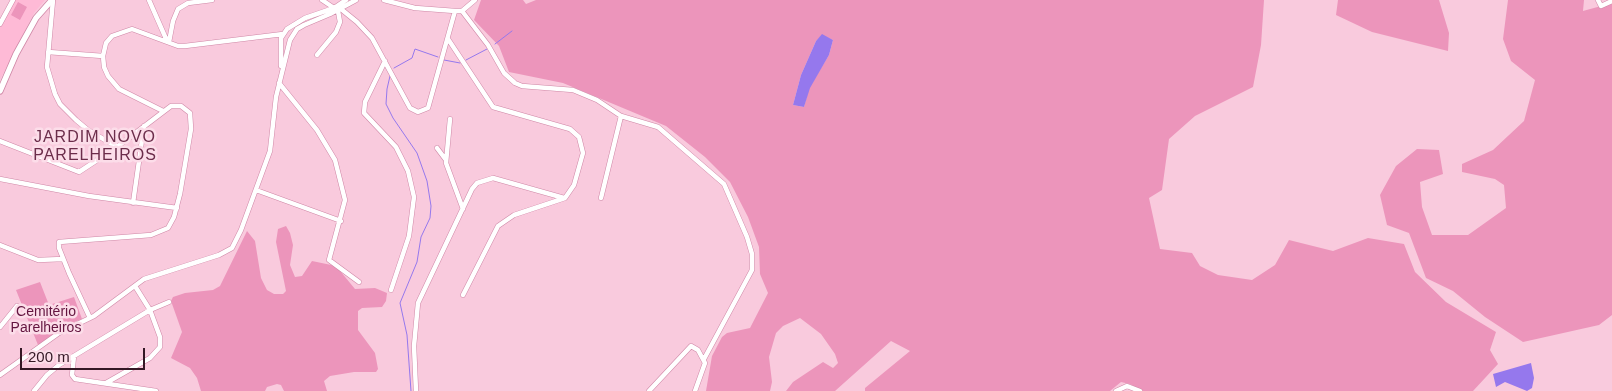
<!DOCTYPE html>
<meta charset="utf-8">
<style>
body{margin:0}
#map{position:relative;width:1612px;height:391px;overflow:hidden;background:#f9cadd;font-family:Arial,sans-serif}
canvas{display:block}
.scale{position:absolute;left:20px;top:348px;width:125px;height:22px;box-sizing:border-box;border:2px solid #341825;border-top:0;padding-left:6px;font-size:15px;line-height:18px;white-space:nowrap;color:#341825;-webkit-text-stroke:4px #fcdde9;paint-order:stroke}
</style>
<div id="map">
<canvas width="1612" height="391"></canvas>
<div class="scale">200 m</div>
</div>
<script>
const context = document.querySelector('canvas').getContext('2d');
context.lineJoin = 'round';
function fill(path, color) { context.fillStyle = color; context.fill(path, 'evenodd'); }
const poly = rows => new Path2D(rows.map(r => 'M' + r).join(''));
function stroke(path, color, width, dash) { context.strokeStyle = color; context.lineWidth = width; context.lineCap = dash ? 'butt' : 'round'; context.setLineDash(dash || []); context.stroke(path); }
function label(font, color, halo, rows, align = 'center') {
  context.font = font + ' Arial,sans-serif'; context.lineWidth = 5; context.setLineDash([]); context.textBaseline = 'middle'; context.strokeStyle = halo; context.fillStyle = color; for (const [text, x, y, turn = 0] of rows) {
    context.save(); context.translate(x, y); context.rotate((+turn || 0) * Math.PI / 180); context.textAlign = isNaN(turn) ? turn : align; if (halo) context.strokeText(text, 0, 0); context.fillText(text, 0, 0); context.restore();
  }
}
fill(poly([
 [14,0,45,0,34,13,0,80,0,28]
]), '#febad6');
fill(poly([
 [481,0,523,0,526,4,536,0,1264,0,1261,45,1253,87,1195,116,1169,139,1162,190,1149,198,1160,249,1192,253,1200,266,1218,275,1252,280,1275,265,1289,240,1333,251,1368,238,1404,244,1415,272,1446,302,1496,332,1490,350,1498,364,1473,391,1142,391,1130,384,1121,382,1110,391,865,391,865,388,910,351,891,341,835,391,786,391,793,382,823,362,833,368,838,363,835,354,821,334,800,318,783,326,776,333,769,357,772,382,770,391,706,391,712,356,722,337,727,333,750,328,768,293,760,274,759,247,748,217,730,182,705,157,666,126,563,83,509,72,499,46,474,20],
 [822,35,833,40,829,55,809,88,804,107,793,105,801,75,816,41],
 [1338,0,1439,0,1449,33,1448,51,1372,32,1336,15],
 [1508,0,1584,0,1583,11,1612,3,1612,315,1599,325,1523,342,1485,317,1453,291,1426,278,1409,233,1387,225,1380,195,1396,166,1417,149,1439,150,1443,174,1420,182,1422,207,1432,235,1468,235,1506,208,1504,185,1495,179,1462,172,1462,164,1493,150,1524,121,1535,80,1511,61,1503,39],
 [18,2,27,7,20,20,11,15],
 [286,226,290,233,293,245,290,265,295,277,302,276,312,261,336,266,355,289,375,288,387,293,386,301,382,307,362,308,358,311,358,330,375,353,378,369,376,372,354,372,330,376,324,381,327,391,284,391,281,385,277,384,267,387,265,391,201,391,197,378,190,368,171,358,182,332,171,301,173,297,185,293,213,290,220,286,247,231,255,241,261,278,267,290,274,294,283,294,286,291,276,242,278,229],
 [40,282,49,305,74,297,82,319,67,325,38,345,16,290]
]), '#ec95bb');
fill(poly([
 [822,34,833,40,829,55,810,88,804,107,793,105,801,75,816,41],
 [1531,363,1534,378,1532,388,1527,391,1505,382,1496,387,1493,374]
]), '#9578ed');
stroke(poly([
 [495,44,512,31],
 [444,60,460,63],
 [466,60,487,49],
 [394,68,412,58,415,49,438,57],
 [390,76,387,89,386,104,393,118,417,153,427,181,431,206,430,218,421,237,417,262,400,303,407,335,411,391]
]), '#9578ed', 1);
const minor = poly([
 [53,0,47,67,55,94,60,104,76,120,88,130,117,147],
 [149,0,167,41],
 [322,0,334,8],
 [384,0,415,8,455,11,462,11,475,0],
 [1598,0,1601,6,1612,1],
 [341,9,357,22,372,38,410,108,418,112,428,108,455,11],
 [462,11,488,45,504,73,515,83,522,86,573,90,597,100,621,116,658,127,724,184,747,237,752,254,752,270,704,359],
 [0,24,13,0],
 [448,39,493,107,570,129,579,137,583,153,574,185,565,198,514,215,498,226,463,295],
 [169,42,173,21,178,9,188,3,212,0],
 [48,52,103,56],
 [317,55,336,32,340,22,338,11],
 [385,61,365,102,364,113,396,147,408,171,414,197,409,236,391,290],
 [281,66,281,38,287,29,305,18,334,8,346,0],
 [279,83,317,130,335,160,345,200,329,260,359,282],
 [163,111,119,89,108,76,104,67,103,56,106,43,112,36,132,29,178,46,185,46,283,34],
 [450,119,446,163,463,209],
 [0,141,79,172,117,147,171,106,181,106,190,113,191,129,180,194,174,217,168,228,151,235,59,242,59,248,69,273,90,318],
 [437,148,446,160],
 [0,179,89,196,177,208],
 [256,190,341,221],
 [601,198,621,116],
 [133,203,144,126],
 [0,245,38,260,63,259],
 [0,327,17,306],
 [74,356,72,375,75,379,156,391],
 [0,375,59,333,94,316,144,279,219,255,232,248,241,230,270,151,276,97,290,40,297,29,304,25,330,14,356,0],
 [106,383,150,358,160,347,160,337,150,310,135,286],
 [34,391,47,375,59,365,150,310,169,302],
 [416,391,414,346,418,303,472,189,477,183,493,178,564,198],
 [649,391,691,346,698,350,705,363,695,391],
 [1116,391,1127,386,1140,391]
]);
const major = poly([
 [0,91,16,54,36,18,52,0]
]);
stroke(minor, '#cf87a6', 5.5);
stroke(major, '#cf87a6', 7);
stroke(minor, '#fff', 4.5);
stroke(major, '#fff', 5.5);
label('14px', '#63143f', '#fcdde9', [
 ["Cemitério",46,312],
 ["Parelheiros",46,328]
]);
context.letterSpacing = '1px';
label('16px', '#6c2d4b', '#fcdde9', [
 ["JARDIM NOVO",95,138],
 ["PARELHEIROS",95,156]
]);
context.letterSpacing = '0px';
</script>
